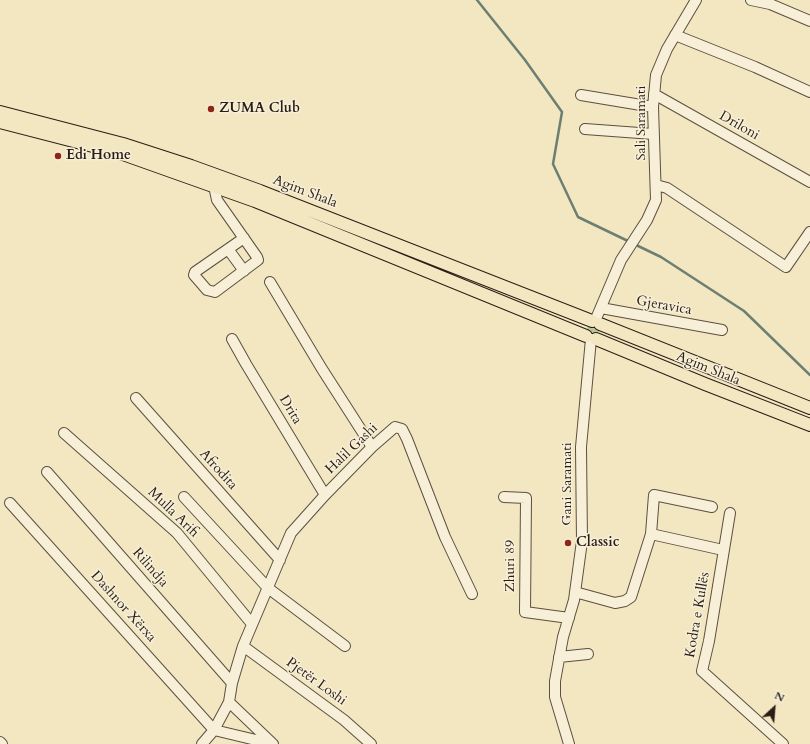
<!DOCTYPE html>
<meta charset="utf-8">
<style>
body{margin:0}
#map{position:relative;width:810px;height:744px;overflow:hidden;background:#f2e7c1;font-family:Cardo,serif}
canvas{display:block}
.north{position:absolute;left:754px;top:688px;width:40px;height:40px;-webkit-text-stroke:3px #f7efd7;paint-order:stroke;rotate:26deg;font-size:11px;font-weight:700;line-height:16px;text-align:center;color:#291d16}
.north::after{content:'';display:block;margin:auto;width:14px;height:18px;background:#291d16;clip-path:polygon(50% 0,100% 100%,50% 72%,0 100%)}
</style>
<div id="map">
<canvas width="810" height="744"></canvas>
<div class="north">N</div>
</div>
<script>
const context = document.querySelector('canvas').getContext('2d');
context.lineJoin = 'round';
function fill(path, color) { context.fillStyle = color; context.fill(path, 'evenodd'); }
const poly = rows => new Path2D(rows.map(r => 'M' + r).join(''));
function stroke(path, color, width, dash) { context.strokeStyle = color; context.lineWidth = width; context.lineCap = dash ? 'butt' : 'round'; context.setLineDash(dash || []); context.stroke(path); }
function label(font, color, halo, rows, align = 'center') {
  context.font = font + ' Cardo,serif'; context.lineWidth = 3; context.setLineDash([]); context.textBaseline = 'middle'; context.strokeStyle = halo; context.fillStyle = color; for (const [text, x, y, turn = 0] of rows) {
    context.save(); context.translate(x, y); context.rotate((+turn || 0) * Math.PI / 180); context.textAlign = isNaN(turn) ? turn : align; if (halo) context.strokeText(text, 0, 0); context.fillText(text, 0, 0); context.restore();
  }
}
fill(poly([
 '587 330a6 6 0 1 1 12 0a6 6 0 1 1-12 0Z'
]), '#b8c695');
stroke(poly([
 [477,0,525,60,562,112,553,164,578,217,630,242],
 [634,244,661,257,744,311,810,375]
]), '#6d7f72', 2.5);
const minor = poly([
 [751,0,770,4,810,21],
 [675,35,755,67,810,92],
 [654,94,810,182],
 [581,95,653,107],
 [585,129,653,134],
 [656,185,667,188,786,267,810,232],
 [214,186,217,200,257,257,258,260,215,292,207,290,194,275,195,272,244,238],
 [228,249,244,271],
 [270,282,322,369,372,447],
 [601,308,722,330],
 [595,321,621,260,647,220,656,200,653,107,656,75,667,49,696,0],
 [232,339,246,364,325,495],
 [136,398,280,560],
 [64,433,177,533,252,624],
 [47,472,232,683],
 [184,497,268,588,345,646],
 [504,497,526,498,525,612,569,618],
 [10,503,214,730,273,744],
 [730,513,709,641,702,671,783,744],
 [651,534,723,550],
 [575,592,615,603,625,601,631,597,651,534,654,495,712,507],
 [243,646,344,720,371,744],
 [559,657,588,654],
 [229,702,272,743],
 [0,742,2,744],
 [202,744,214,730,229,702,232,683,243,646,291,533,325,495,372,447,395,427,402,429,407,439,445,537,472,594],
 [569,744,555,697,555,681,563,637,574,600,582,541,581,447,591,339]
]);
const major = poly([
 [0,112,123,144,191,166,260,191,592,321],
 [0,122,120,153,255,201,586,336],
 [600,324,810,408],
 [596,339,705,384,810,425]
]);
stroke(minor, '#5b5041', 12);
stroke(major, '#291d16', 14);
stroke(minor, '#f7efd7', 10);
stroke(major, '#f2e7c1', 12);
for (const [x, y, r, color] of [
 [211,109,4,"#8f2418"],
 [58,156,4,"#8f2418"],
 [568,543,4,"#8f2418"]
]) { const dot = new Path2D(); dot.arc(x, y, r, 0, 2 * Math.PI); context.fillStyle = color; context.fill(dot); stroke(dot, '#f7efd7', 1.5); }
label('bold 14px', '#291d16', '#f7efd7', [
 ["ZUMA Club",219,109],
 ["Edi Home",66,156],
 ["Classic",576,543]
], 'left');
label('14px', '#291d16', '#f7efd7', [
 ["Sali Saramati",642,123,-90],
 ["Driloni",739,126,30],
 ["Agim Shala",305,192,21],
 ["Gjeravica",664,306,10],
 ["Agim Shala",708,369,22],
 ["Drita",290,410,59],
 ["Halil Gashi",352,449,-44],
 ["Afrodita",218,470,48],
 ["Gani Saramati",568,484,-90],
 ["Mulla Arifi",173,513,44],
 ["Zhuri 89",511,566,-90],
 ["Rilindja",150,568,49],
 ["Dashnor Xërxa",123,607,48],
 ["Kodra e Kullës",698,615,-80],
 ["Pjetër Loshi",316,682,36]
]);
</script>
